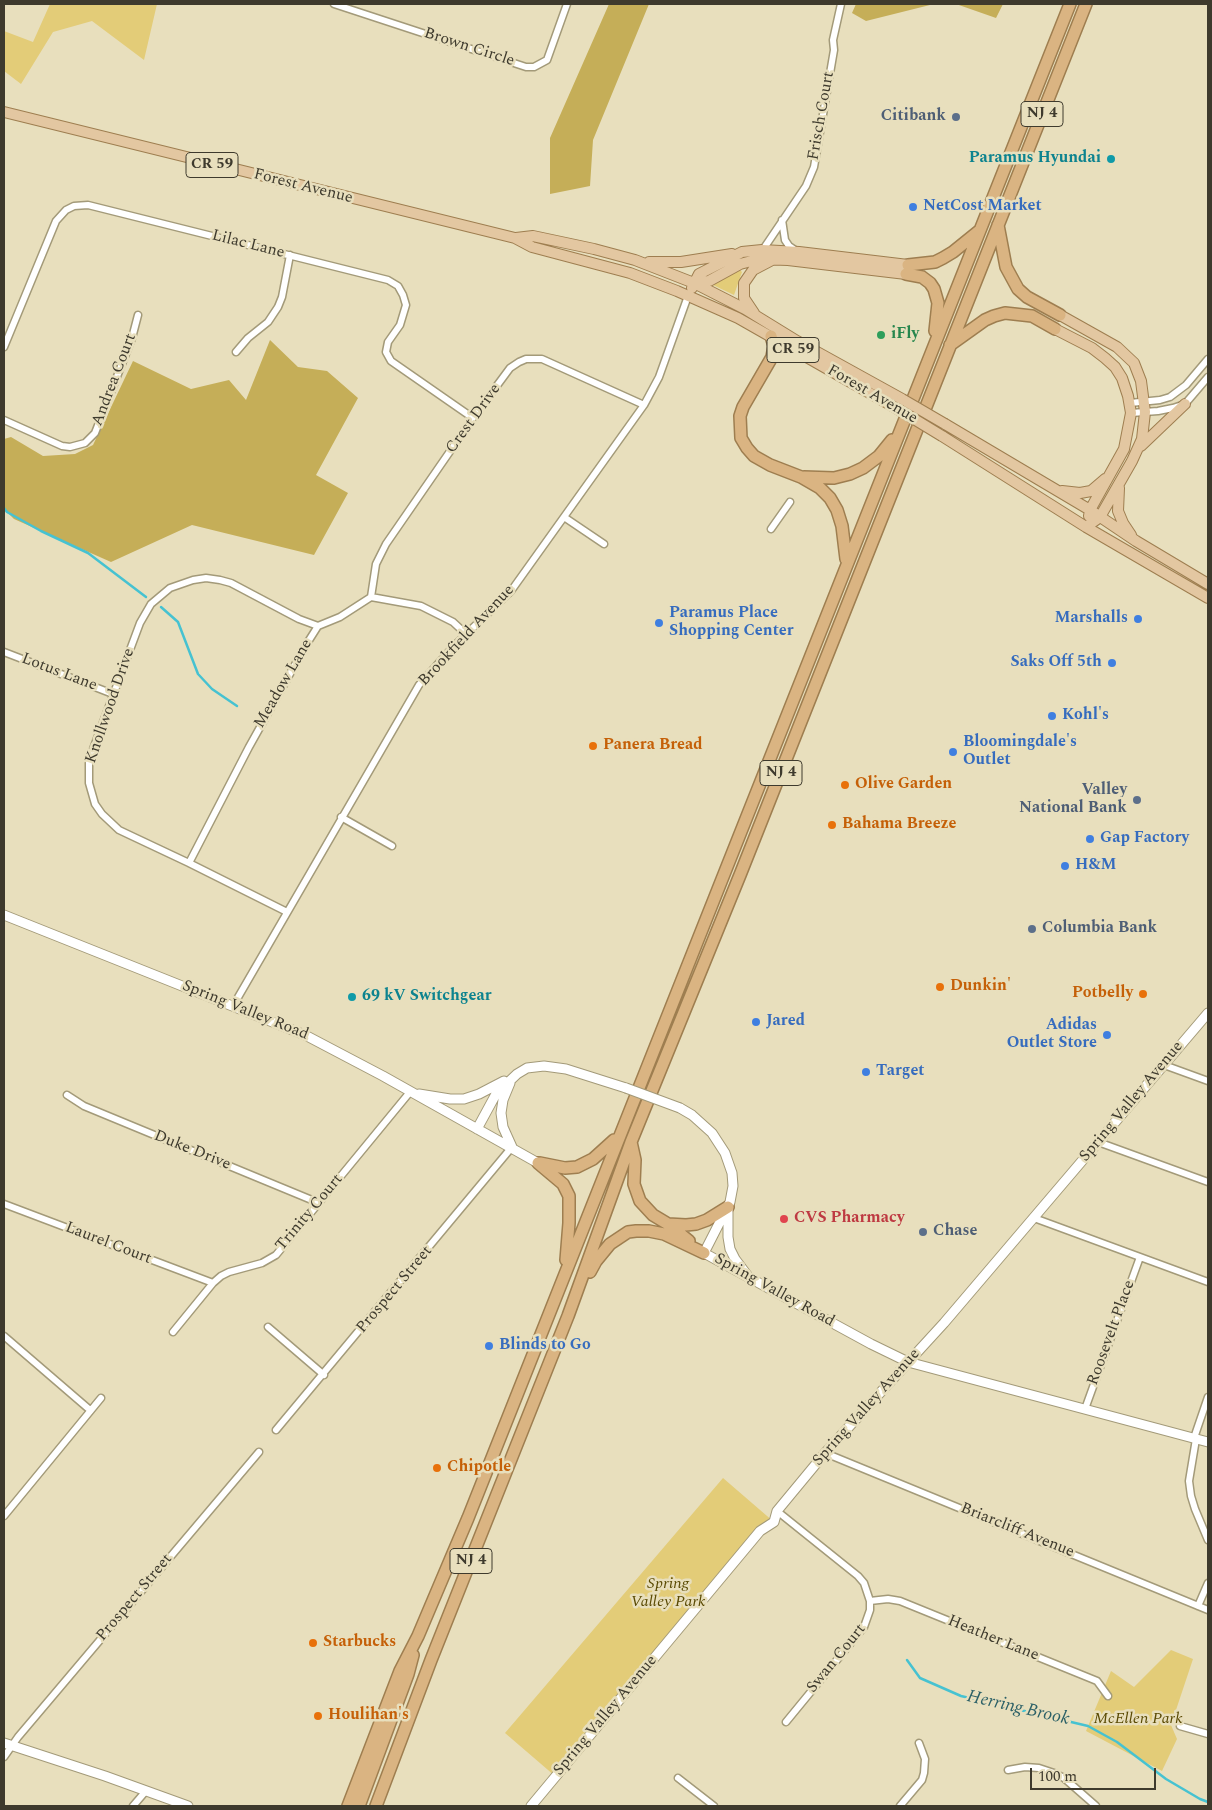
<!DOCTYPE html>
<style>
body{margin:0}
#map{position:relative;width:1212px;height:1810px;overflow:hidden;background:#e8dfbd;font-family:Spectral,serif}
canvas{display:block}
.frame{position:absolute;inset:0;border:5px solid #3e3a2d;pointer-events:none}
.scale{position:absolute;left:1030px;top:1768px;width:126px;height:22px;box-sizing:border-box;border:2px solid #3e3a2d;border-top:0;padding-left:6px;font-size:15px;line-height:18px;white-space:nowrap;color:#3e3a2d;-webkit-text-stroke:4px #e8dfbd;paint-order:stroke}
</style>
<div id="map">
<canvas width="1212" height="1810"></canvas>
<div class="frame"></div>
<div class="scale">100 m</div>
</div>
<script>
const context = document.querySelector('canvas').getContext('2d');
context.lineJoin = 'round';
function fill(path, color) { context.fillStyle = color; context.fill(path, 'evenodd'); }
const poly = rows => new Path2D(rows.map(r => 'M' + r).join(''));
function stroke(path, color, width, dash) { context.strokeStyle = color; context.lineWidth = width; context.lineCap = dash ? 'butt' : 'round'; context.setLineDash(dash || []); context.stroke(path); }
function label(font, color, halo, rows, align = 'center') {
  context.font = font + ' Spectral,serif'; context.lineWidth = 5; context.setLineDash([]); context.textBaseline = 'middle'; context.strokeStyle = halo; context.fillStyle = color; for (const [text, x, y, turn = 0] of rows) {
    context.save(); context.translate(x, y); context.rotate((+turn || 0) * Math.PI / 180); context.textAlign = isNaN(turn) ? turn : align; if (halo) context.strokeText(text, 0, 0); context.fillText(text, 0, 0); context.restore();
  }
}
fill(poly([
 [50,4,157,4,144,60,92,21,53,32,21,84,4,71,4,31,33,42],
 [740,270,742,272,734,295,713,285],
 [723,1478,774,1522,555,1776,505,1733],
 [1171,1650,1193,1659,1171,1725,1177,1739,1162,1771,1086,1731,1111,1671,1134,1687]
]), '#e3cc78');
fill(poly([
 [609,4,649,4,593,140,590,186,550,194,550,138],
 [856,4,934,4,866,21,852,13],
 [956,4,1003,4,996,18],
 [270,340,298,367,327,371,358,398,316,475,348,493,314,555,192,525,111,562,14,519,4,509,4,439,11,437,43,456,75,454,93,445,133,361,191,389,229,380,246,400]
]), '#c5ae58');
stroke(poly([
 [4,508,7,512,41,531,88,553,146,597],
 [161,607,178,622,198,674,212,689,237,706],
 [907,1660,920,1678,961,1696,1088,1726,1117,1742,1166,1779,1200,1799,1208,1802]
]), '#46c2d1', 2.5);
const minor = poly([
 [334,4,526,67,534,67,547,60,567,4],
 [782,220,785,240,789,246,795,250],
 [762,251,806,186,814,167,834,50,833,40,841,4],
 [4,347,56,221,66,210,74,206,88,205,388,280,398,286,403,295,406,305,400,325,388,342,386,352,391,361,473,418],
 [236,352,248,338,268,322,278,307,282,297,290,255],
 [1130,403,1160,400,1170,397,1186,385,1208,359],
 [1131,413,1158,411,1173,408,1185,404,1208,377],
 [4,420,62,446,70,447,85,443,95,433,132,338,138,315],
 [564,517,604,544],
 [771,529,790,502],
 [371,597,376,564,386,544,473,418,510,368,519,362,526,359,542,359,644,405],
 [4,652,113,694],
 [341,817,392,846],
 [189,863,249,747,306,645,318,626,340,617,371,597,421,606,453,622,467,635],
 [287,912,189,863,119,830,102,814,95,804,89,783,89,760,140,623,151,604,170,588,193,580,206,578,220,580,231,583,299,619,318,626],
 [233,1006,419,685,454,646,511,591,644,405,659,377,688,296],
 [1164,1065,1208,1081],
 [67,1095,84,1106,319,1203],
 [1098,1142,1208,1182],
 [4,1204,213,1283],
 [1034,1218,1208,1282],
 [268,1327,324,1375],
 [173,1332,213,1283,221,1276,229,1272,262,1263,276,1255,410,1092],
 [4,1336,90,1410],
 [1085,1409,1140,1257],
 [276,1430,512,1147],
 [1194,1438,1208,1397],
 [1196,1439,1189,1481,1191,1496,1195,1509,1208,1540],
 [825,1453,1208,1610],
 [777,1511,858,1576,864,1583,870,1601,870,1610,864,1627,786,1722],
 [4,1516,101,1398],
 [870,1601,888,1599,900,1601,1097,1681,1108,1696],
 [1198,1606,1208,1583],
 [1180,1726,1208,1734],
 [4,1757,18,1737,259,1452],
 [1008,1770,1025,1767,1039,1768,1054,1773,1064,1778,1096,1806],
 [678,1778,714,1806],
 [133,1806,145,1792],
 [900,1806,922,1780,924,1773,925,1759,919,1743]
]);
const tertiary = poly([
 [4,915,305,1035,383,1076,538,1163],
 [510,1083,503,1100,501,1113,503,1127,512,1147],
 [419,1094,450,1099,464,1099,479,1094,504,1081],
 [680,1108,692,1115,712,1133,725,1153,732,1173,733,1186,730,1202,704,1253,871,1344,908,1362,1208,1442],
 [477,1129,496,1094,517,1074,527,1068,544,1066,566,1069,626,1088],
 [728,1208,728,1237,730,1249,735,1259,747,1275],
 [4,1743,105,1776,188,1806],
 [531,1806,760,1531,774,1522,777,1511,825,1453,944,1323,1208,1013]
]);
const primary = poly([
 [4,112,515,238,532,247,630,273,677,291,738,318,896,408],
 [516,238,533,236,594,249,635,260,694,283,745,309,797,341,902,399],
 [649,262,681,262,732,254],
 [695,283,709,281,740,264,759,259,788,260,906,274],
 [692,288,699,274,742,252,762,250,799,252,908,265],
 [754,313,744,298,744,283,753,270,772,260],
 [1060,315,1117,347,1134,363,1141,381,1145,412,1142,439,1132,461,1100,517,1086,527],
 [1055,329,1092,348,1105,358,1115,367,1122,378,1128,396,1131,413,1124,449,1090,510,1089,516],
 [945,424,1090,510,1136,541,1208,584],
 [942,436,1086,527,1208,598],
 [1141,446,1185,404],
 [1119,488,1118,511,1123,523,1131,535],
 [1062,491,1080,493,1091,491,1105,479]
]);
const trunk = poly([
 [998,225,1006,267,1018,289,1027,297,1060,315],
 [908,265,935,262,943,258,953,252,979,231],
 [906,274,922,277,930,283,934,289,938,303,935,331],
 [771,336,774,346,772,357,743,407,740,416,741,438,747,448,754,456,770,465,801,477,820,488,830,498,837,510,842,526,846,559],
 [950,345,985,320,994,316,1005,313,1032,316,1055,329],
 [772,357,785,354,800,354],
 [804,477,834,478,850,474,863,468,879,456,892,440],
 [631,1142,635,1160,634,1184,640,1201,653,1215,668,1224,689,1241],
 [538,1163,563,1184,569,1196,569,1223,566,1260],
 [540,1163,565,1168,577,1167,593,1159,614,1140],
 [668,1224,686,1225,696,1224,707,1220,728,1207],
 [590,1272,596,1261,610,1244,628,1232,636,1231,649,1231,664,1234,704,1253],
 [348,1806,400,1671,418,1636,468,1518,1070,4],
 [359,1806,408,1674,413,1655],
 [376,1806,431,1660,568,1316,631,1142,740,875,1086,4]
]);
stroke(minor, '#a39a79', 9);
stroke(tertiary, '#a39a79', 11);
stroke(primary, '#9e7e50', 12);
stroke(trunk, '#9e7e50', 14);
stroke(minor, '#fff', 6);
stroke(tertiary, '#fff', 9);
stroke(primary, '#e3c7a1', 10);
stroke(trunk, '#dab482', 11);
const tertiaryBridge = poly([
 [626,1088,680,1108]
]);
const primaryBridge = poly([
 [902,399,945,424],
 [896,408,942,436]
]);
stroke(tertiaryBridge, '#a39a79', 11, []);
stroke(primaryBridge, '#9e7e50', 12, []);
stroke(tertiaryBridge, '#fff', 9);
stroke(primaryBridge, '#e3c7a1', 10);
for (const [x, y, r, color] of [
 [956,117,5,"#5c6f8a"],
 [1111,159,5,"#0f9aa8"],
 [913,207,5,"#3f7fe0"],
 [881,335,5,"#2e9e5b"],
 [1138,619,5,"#3f7fe0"],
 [659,623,5,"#3f7fe0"],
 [1112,663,5,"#3f7fe0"],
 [1052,716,5,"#3f7fe0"],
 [593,746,5,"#e8710a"],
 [953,752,5,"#3f7fe0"],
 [845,785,5,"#e8710a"],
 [1137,800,5,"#5c6f8a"],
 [832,825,5,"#e8710a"],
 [1090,839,5,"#3f7fe0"],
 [1065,866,5,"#3f7fe0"],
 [1032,929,5,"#5c6f8a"],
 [940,987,5,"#e8710a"],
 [1143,994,5,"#e8710a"],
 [352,997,5,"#0f9aa8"],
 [756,1022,5,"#3f7fe0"],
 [1107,1035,5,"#3f7fe0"],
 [866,1072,5,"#3f7fe0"],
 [784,1219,5,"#e0444e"],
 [923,1232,5,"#5c6f8a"],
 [489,1346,5,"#3f7fe0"],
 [437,1468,5,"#e8710a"],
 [313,1643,5,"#e8710a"],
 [318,1716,5,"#e8710a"]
]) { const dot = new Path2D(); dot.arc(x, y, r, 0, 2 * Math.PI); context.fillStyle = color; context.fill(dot); stroke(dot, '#e8dfbd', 2); }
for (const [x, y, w] of [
 [1042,114,42],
 [212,165,52],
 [793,350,52],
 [781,773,42],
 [471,1561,42]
]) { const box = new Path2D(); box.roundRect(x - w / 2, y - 12.5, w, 25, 4); context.fillStyle = '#e8dfbd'; context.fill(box); stroke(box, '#3e3a2d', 1); }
label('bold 15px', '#3e3a2d', null, [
 ["NJ 4",1042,114],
 ["CR 59",212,165],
 ["CR 59",793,350],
 ["NJ 4",781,773],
 ["NJ 4",471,1561]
]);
label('16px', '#3e3a2d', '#e8dfbd', [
 ["Brown Circle",469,48,18],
 ["Frisch Court",822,116,-80],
 ["Forest Avenue",303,187,14],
 ["Lilac Lane",248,245,14],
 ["Andrea Court",115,380,-69],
 ["Forest Avenue",872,395,30],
 ["Crest Drive",474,419,-54],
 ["Brookfield Avenue",467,636,-47],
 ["Lotus Lane",59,673,21],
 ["Meadow Lane",284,684,-60],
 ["Knollwood Drive",111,706,-71],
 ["Spring Valley Road",245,1011,22],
 ["Spring Valley Avenue",1132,1102,-50],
 ["Duke Drive",192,1151,22],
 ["Trinity Court",310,1213,-50],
 ["Laurel Court",108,1244,21],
 ["Prospect Street",395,1290,-50],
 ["Spring Valley Road",774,1291,29],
 ["Roosevelt Place",1112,1333,-70],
 ["Spring Valley Avenue",867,1408,-48],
 ["Briarcliff Avenue",1017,1531,22],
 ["Prospect Street",135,1598,-50],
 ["Heather Lane",993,1639,22],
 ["Swan Court",837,1659,-51],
 ["Spring Valley Avenue",606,1716,-50]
]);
label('bold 16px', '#4e5e75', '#e8dfbd', [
 ["Citibank",946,117],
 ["Valley",1127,791],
 ["National Bank",1127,809],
 ["Columbia Bank",1042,929,"left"],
 ["Chase",933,1232,"left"]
], 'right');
label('bold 16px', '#0d838f', '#e8dfbd', [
 ["Paramus Hyundai",1101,159],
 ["69 kV Switchgear",362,997,"left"]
], 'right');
label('bold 16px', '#366cbe', '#e8dfbd', [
 ["NetCost Market",923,207],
 ["Paramus Place",669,614],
 ["Shopping Center",669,632],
 ["Marshalls",1128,619,"right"],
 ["Saks Off 5th",1102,663,"right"],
 ["Kohl's",1062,716],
 ["Bloomingdale's",963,743],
 ["Outlet",963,761],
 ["Gap Factory",1100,839],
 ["H&M",1075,866],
 ["Jared",766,1022],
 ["Adidas",1097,1026,"right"],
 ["Outlet Store",1097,1044,"right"],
 ["Target",876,1072],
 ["Blinds to Go",499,1346]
], 'left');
label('bold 16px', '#27864d', '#e8dfbd', [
 ["iFly",891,335]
], 'left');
label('bold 16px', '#c56008', '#e8dfbd', [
 ["Panera Bread",603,746],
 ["Olive Garden",855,785],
 ["Bahama Breeze",842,825],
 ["Dunkin'",950,987],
 ["Potbelly",1133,994,"right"],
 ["Chipotle",447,1468],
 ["Starbucks",323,1643],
 ["Houlihan's",328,1716]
], 'left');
label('bold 16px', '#be3a42', '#e8dfbd', [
 ["CVS Pharmacy",794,1219]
], 'left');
label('italic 16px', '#5a4a03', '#e8dfbd', [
 ["Spring",668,1585],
 ["Valley Park",668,1603],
 ["McEllen Park",1138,1720]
]);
label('italic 18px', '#2d6167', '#e8dfbd', [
 ["Herring Brook",1018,1709,13]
]);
</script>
